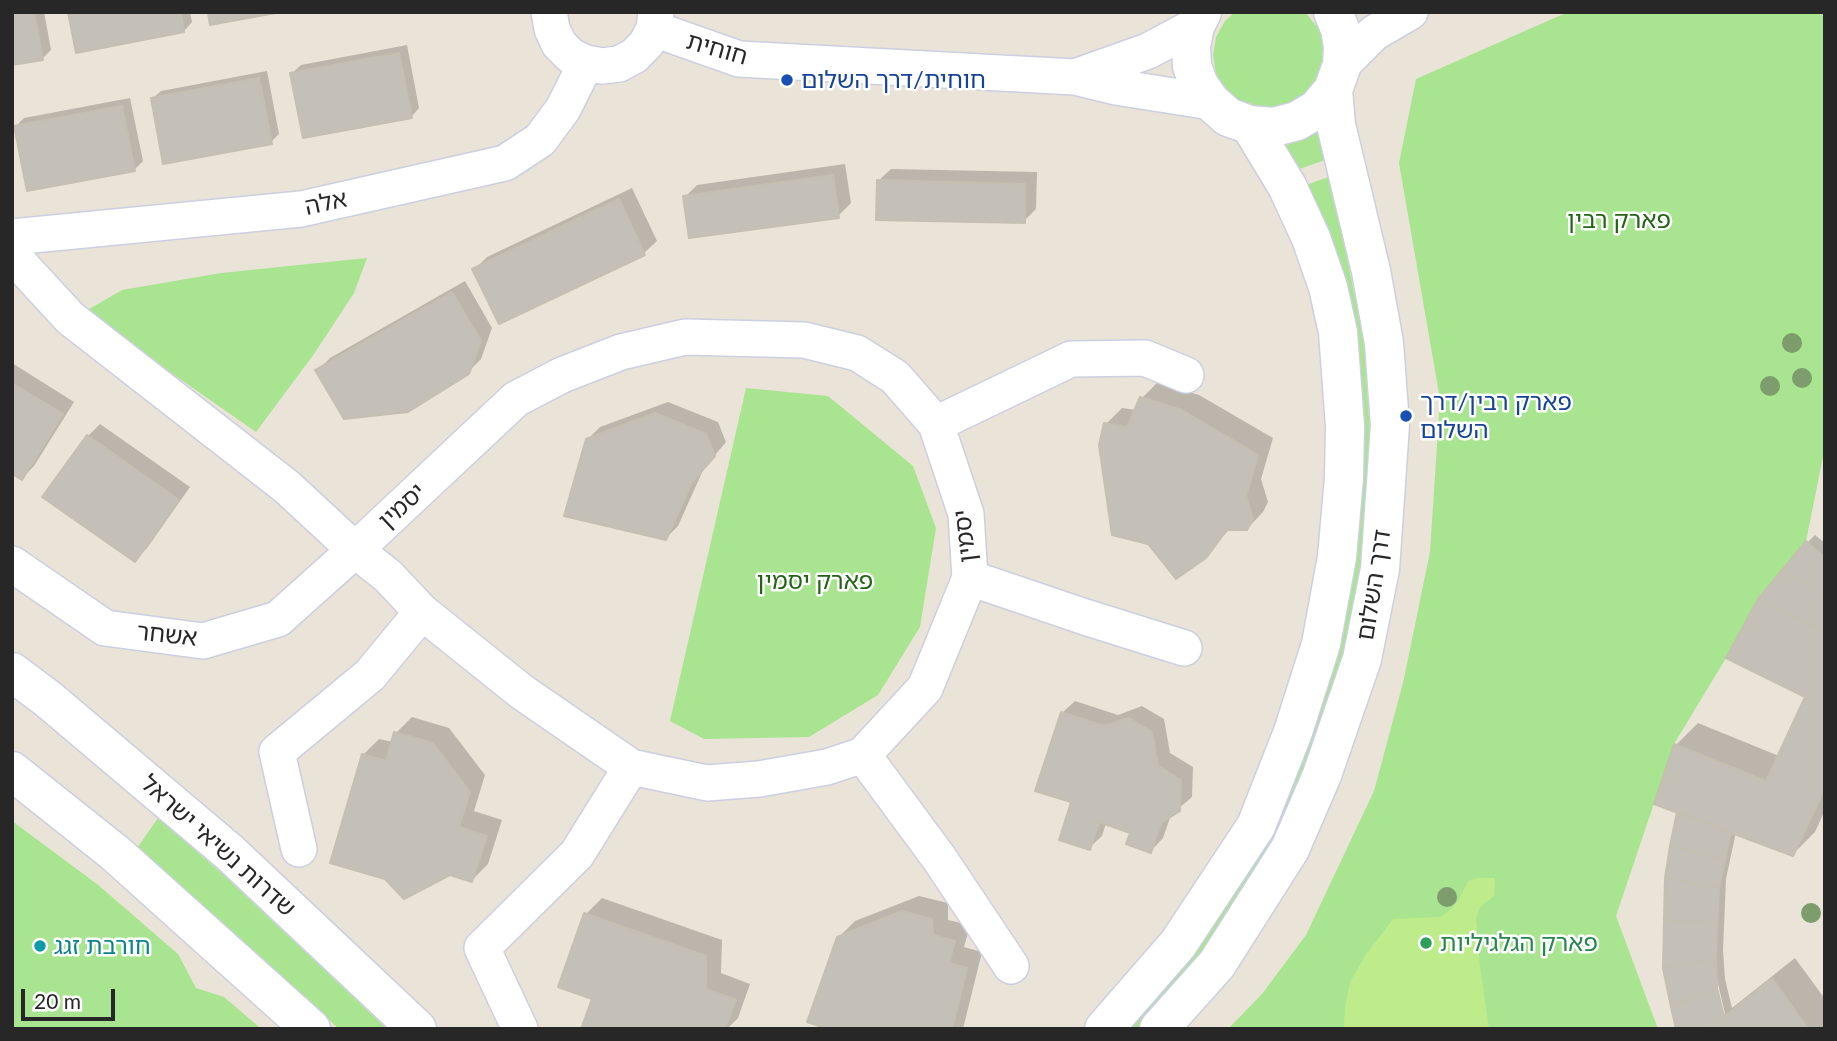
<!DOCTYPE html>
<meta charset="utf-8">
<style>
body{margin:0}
#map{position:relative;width:1837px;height:1041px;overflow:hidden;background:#eae3d7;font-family:Lato,sans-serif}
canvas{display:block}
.frame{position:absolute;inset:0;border:14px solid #272727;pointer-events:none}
.scale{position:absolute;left:21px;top:989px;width:94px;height:32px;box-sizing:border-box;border:4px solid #272727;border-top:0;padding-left:9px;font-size:21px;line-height:24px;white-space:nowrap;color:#272727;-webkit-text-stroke:5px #fff;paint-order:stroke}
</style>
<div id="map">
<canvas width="1837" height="1041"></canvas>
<div class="frame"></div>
<div class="scale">20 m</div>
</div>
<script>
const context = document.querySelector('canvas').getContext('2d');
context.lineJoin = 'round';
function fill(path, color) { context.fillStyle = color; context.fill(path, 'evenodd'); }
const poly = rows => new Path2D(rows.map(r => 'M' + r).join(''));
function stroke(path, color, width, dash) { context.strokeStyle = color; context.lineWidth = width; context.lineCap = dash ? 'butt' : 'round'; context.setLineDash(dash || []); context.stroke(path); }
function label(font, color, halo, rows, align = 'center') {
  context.font = font + ' Lato,"Noto Sans Hebrew",sans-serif'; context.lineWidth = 5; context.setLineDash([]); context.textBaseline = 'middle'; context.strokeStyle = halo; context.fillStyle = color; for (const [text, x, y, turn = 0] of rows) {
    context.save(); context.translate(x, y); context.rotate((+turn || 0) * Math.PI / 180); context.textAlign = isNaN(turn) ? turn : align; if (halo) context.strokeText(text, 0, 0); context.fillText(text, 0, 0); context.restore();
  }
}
fill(poly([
 [1235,12,1305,12,1318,28,1326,46,1326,65,1308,98,1272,113,1237,102,1224,89,1216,73,1213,55,1216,37,1225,21],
 [1568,12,1825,12,1825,447,1806,541,1758,599,1726,658,1674,744,1616,916,1658,1029,1228,1029,1262,994,1306,935,1374,791,1403,683,1430,552,1440,399,1399,163,1416,79],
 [1320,130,1328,159,1299,169,1285,146],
 [1334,175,1345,249,1364,339,1371,450,1365,561,1337,683,1283,827,1206,953,1141,1029,1121,1029,1194,944,1353,560,1306,185],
 [367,258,354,293,314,354,256,432,84,312,122,290,221,273],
 [746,388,828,396,913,466,936,528,920,627,878,695,809,737,704,739,670,721],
 [158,818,226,877,387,1029,339,1029,200,903,135,851],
 [12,821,97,884,178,954,196,988,224,997,259,1027,259,1029,12,1029]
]), '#a9e490');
fill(poly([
 [1477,878,1495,878,1494,896,1481,906,1476,918,1480,967,1489,1029,1344,1029,1345,1007,1350,982,1365,956,1393,919,1441,917,1451,909,1459,900,1468,881]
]), '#bfec8b');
fill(poly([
 [12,12,44,12,51,50,43,58],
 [70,12,190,12,192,22,184,31],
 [407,45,419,108,411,117,292,73,301,65],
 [267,71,279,134,271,142,152,99,161,91],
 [130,98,143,161,134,170,16,126,24,118],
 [845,164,851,203,838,216,685,197,697,185],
 [891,169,1037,172,1036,209,1024,221,878,181],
 [632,188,657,241,644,253,500,322,475,269,487,257],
 [465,281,492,328,481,359,468,372,318,370,330,358],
 [12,363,74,402,34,466,22,478,12,472],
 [1158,382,1199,395,1273,438,1261,479,1268,502,1263,512,1247,529,1230,529,1204,556,1106,424,1122,408,1136,410,1142,398],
 [668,402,718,422,726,442,704,468,678,526,665,539,587,440,600,427],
 [100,424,190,487,147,548,135,560,88,436],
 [1815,535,1825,543,1825,810,1815,832,1793,854,1736,832,1726,879,1723,950,1725,979,1732,1008,1795,958,1825,999,1825,1029,1678,1029,1678,811,1676,745,1698,723,1779,756,1807,696,1807,543],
 [1713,979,1717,979,1725,1014,1722,1014],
 [1075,701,1118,715,1142,706,1164,719,1170,753,1193,767,1192,797,1171,815,1163,838,1151,851,1132,831,1106,823,1102,836,1089,848,1074,801,1062,713],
 [412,717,449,728,485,775,474,811,502,820,488,864,472,880,363,755,379,739,393,742,396,733],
 [919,896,948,903,948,920,970,925,964,947,982,952,963,1029,833,1029,838,938,855,921],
 [602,898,722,940,721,973,750,984,738,1018,727,1029,583,1029,594,998,586,914]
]), '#0003');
const building = poly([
 [12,12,34,12,43,60,12,65,12,12],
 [68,12,181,12,184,32,76,53,68,12],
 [208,12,281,12,210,25,208,12],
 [399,53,412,118,303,138,290,73,399,53],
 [259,78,272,144,163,164,151,98,259,78],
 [122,106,135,171,27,191,14,126,122,106],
 [833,175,839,218,689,238,683,196,833,175],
 [877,180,1025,184,1025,223,876,220,877,180],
 [619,199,645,255,499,324,472,269,619,199],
 [452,292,481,341,469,374,408,412,344,419,315,370,452,292],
 [12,383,63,414,22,480,12,474,12,383],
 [1140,397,1182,410,1258,455,1246,496,1253,519,1247,530,1227,530,1206,558,1176,579,1148,544,1112,535,1099,445,1104,423,1127,427,1140,397],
 [655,413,706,434,715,456,692,482,666,540,564,516,586,439,655,413],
 [87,435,179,500,135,562,42,497,87,435],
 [1806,541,1825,558,1825,598,1783,569,1806,541],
 [1783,569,1825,598,1824,632,1758,599,1783,569],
 [1758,599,1825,632,1825,788,1793,856,1654,804,1674,744,1766,781,1805,697,1726,658,1758,599],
 [1061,712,1104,726,1129,718,1152,732,1158,766,1181,780,1180,811,1161,823,1151,853,1126,844,1130,833,1099,822,1090,850,1059,840,1071,802,1035,791,1061,712],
 [394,732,433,743,470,792,459,827,487,836,472,882,450,875,404,899,385,879,330,863,362,754,386,761,394,732],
 [1677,812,1731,832,1725,860,1670,846,1677,812],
 [1670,846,1725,860,1719,888,1665,878,1670,846],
 [1665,878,1719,888,1717,923,1664,920,1665,878],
 [902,911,932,919,933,935,955,941,949,963,967,968,952,1029,828,1029,807,1022,837,937,902,911],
 [584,913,706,956,706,989,736,1000,725,1029,581,1029,592,999,558,987,584,913],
 [1664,920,1717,923,1716,959,1663,968,1664,920],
 [1716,959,1717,988,1671,1007,1663,968,1716,959],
 [1772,978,1808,1029,1709,1029,1724,1017,1772,978],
 [1717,988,1724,1017,1709,1029,1676,1029,1671,1007,1717,988]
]);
fill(building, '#c5c0b7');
stroke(building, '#c5bfb1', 2);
const street = poly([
 [549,12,552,29,559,44,571,56,586,63,602,66,619,64,634,56,646,44,654,29,656,12],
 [654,29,739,59,1075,77,1116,87,1211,102],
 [1342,65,1374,33,1410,12],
 [1075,77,1148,51,1195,26],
 [12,237,301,209,505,163,540,140,563,109,586,63],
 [12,255,70,318,287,487,355,550,388,576,422,612,522,692,631,767,707,783,759,779,827,767,863,755,925,688,970,578,966,514,936,424,895,377,857,353,804,340,685,337,621,352,562,375,516,399,355,550,278,619,203,641,105,628,12,564],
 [936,424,1071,359,1145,358,1186,375],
 [970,578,1085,617,1184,648],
 [863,755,939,858,1011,966],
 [299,849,277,752,370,675,422,612],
 [520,1029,482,948,577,854,631,767]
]);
const secondary = poly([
 [1202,12,1195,26,1191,46,1192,66,1199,85,1211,102,1228,117,1250,125,1274,127,1297,121,1317,109,1333,90,1342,65,1343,47,1340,29,1333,12],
 [12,672,48,699,229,852,417,1029],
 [12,771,115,853,311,1029],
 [1104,1029,1178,944,1256,826,1293,732,1321,644,1337,557,1344,478,1345,426,1338,332,1328,287,1311,238,1287,186,1250,125],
 [1159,1029,1217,964,1290,849,1322,775,1362,659,1380,569,1390,425,1384,343,1371,271,1336,125,1333,90]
]);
stroke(street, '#cccfe1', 38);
stroke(secondary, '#cccfe1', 41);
stroke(street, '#fff', 35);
stroke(secondary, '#fff', 38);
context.fillStyle = '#7d9d6d';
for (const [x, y] of [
 [1792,343],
 [1802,378],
 [1770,386],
 [1447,897],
 [1811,913]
]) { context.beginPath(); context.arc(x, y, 10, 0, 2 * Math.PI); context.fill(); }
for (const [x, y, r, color] of [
 [787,80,7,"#1a4fb4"],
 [1406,416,7,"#1a4fb4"],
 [1426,943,7,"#2e9e5b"],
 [40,946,7,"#0f9aa8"]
]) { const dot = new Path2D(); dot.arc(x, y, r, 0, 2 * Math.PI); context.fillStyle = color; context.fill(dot); stroke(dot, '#fff', 2.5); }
label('24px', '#272727', '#fff', [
 ["חוחית",717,49,16],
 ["אלה",326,203,-12],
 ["יסמין",402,506,-43],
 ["יסמין",965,536,-97],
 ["דרך השלום",1374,585,-81],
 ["אשחר",167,635,6],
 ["שדרות נשיאי ישראל",218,846,42]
]);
label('24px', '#164399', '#fff', [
 ["חוחית/דרך השלום",801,80],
 ["פארק רבין/דרך",1420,402],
 ["השלום",1420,430]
], 'left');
label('24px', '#236416', '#fff', [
 ["פארק רבין",1619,220],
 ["פארק יסמין",815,581]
]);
label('24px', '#27864d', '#fff', [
 ["פארק הגלגיליות",1440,943]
], 'left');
label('24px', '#0d838f', '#fff', [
 ["חורבת זגג",54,946]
], 'left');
</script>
